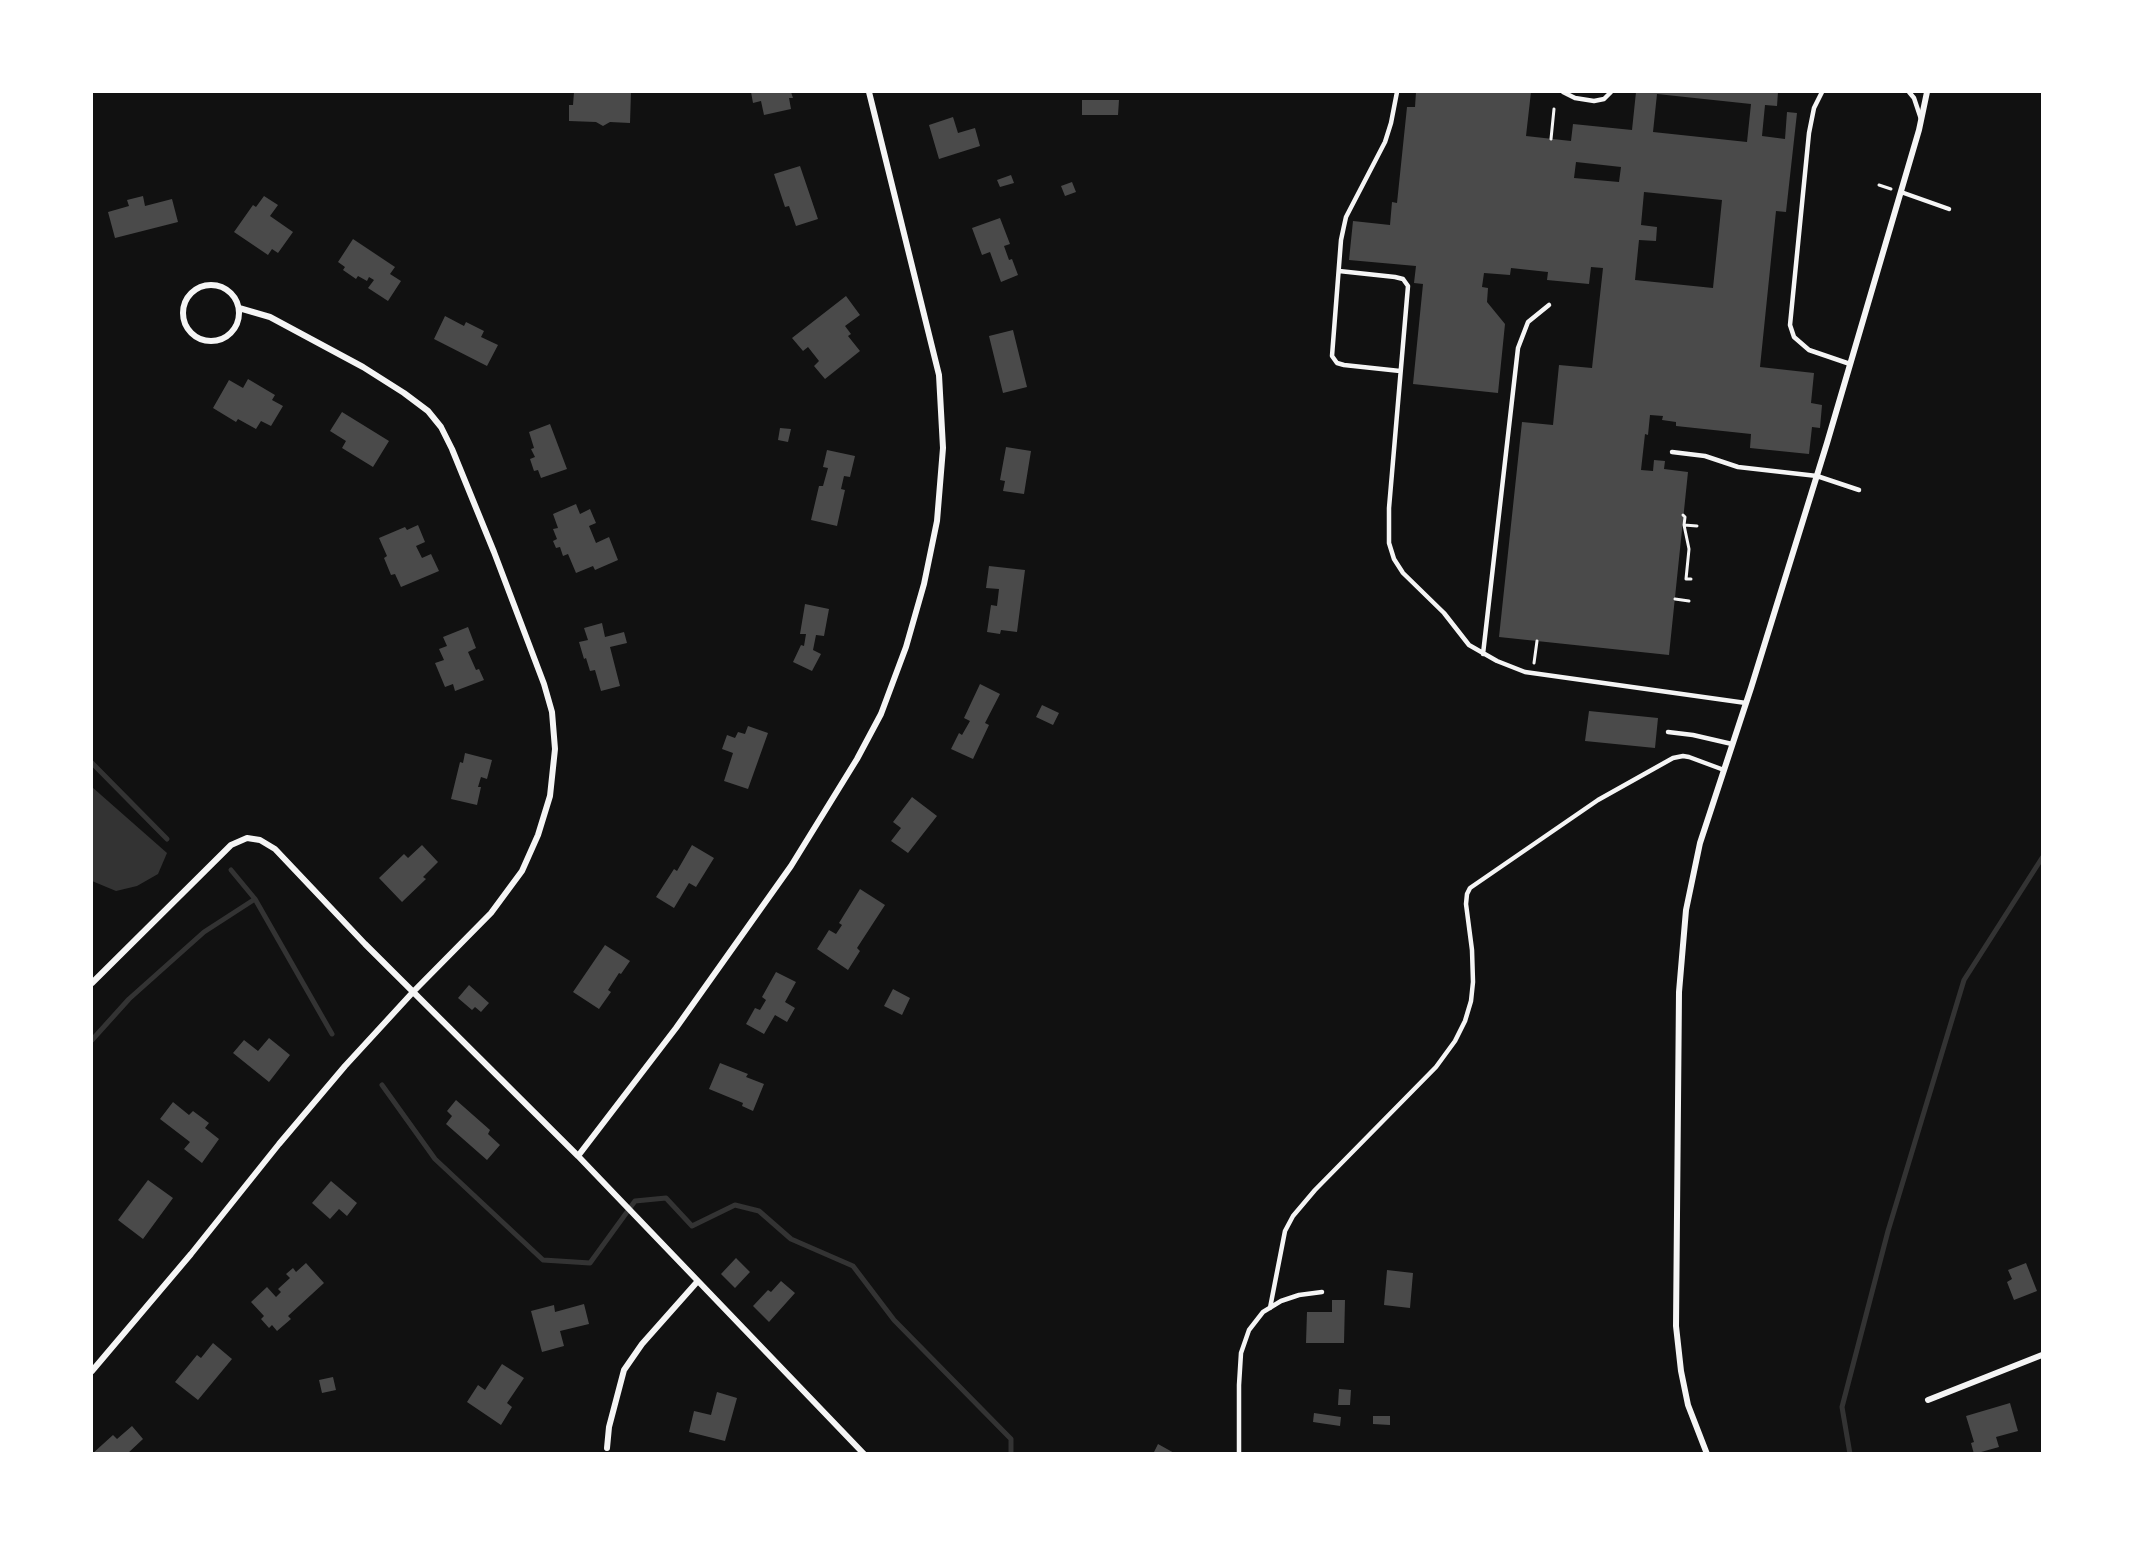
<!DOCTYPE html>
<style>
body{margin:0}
#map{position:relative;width:2134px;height:1545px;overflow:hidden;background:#111;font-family:"Asap Condensed",sans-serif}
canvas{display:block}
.frame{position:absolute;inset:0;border:93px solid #fff;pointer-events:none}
</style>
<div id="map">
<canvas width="2134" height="1545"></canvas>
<div class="frame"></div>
</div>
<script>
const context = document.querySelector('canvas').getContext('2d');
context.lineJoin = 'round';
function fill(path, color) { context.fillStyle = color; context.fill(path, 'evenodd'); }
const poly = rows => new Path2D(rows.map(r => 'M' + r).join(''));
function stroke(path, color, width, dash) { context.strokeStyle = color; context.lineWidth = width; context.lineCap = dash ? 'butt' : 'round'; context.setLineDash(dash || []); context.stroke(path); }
fill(poly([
 [92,787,167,853,158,874,137,886,116,891,92,881]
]), '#333');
stroke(poly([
 [92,763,167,839],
 [231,870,255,899,332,1034],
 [92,1040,129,999,204,932,255,899],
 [382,1085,435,1159,543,1260,590,1263,635,1201,666,1198,692,1226,735,1205,759,1211,791,1239,853,1266,894,1320,1011,1439,1011,1454],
 [1850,1454,1842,1407,1888,1231,1964,980,2042,858]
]), '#333', 5);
fill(poly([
 [574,92,631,92,630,123,610,122,603,126,596,122,569,121,569,105,573,105],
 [751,92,791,92,793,98,789,98,791,109,764,115,761,101,753,103],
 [1416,92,1531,92,1526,136,1571,141,1573,124,1632,130,1636,92,1778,92,1777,106,1765,105,1762,136,1785,139,1787,112,1797,113,1786,212,1776,211,1760,367,1814,373,1811,403,1822,405,1820,428,1812,427,1809,454,1750,448,1751,434,1676,426,1676,422,1662,420,1663,416,1650,415,1648,435,1645,434,1641,470,1653,471,1654,460,1665,461,1664,469,1688,472,1669,655,1499,637,1522,422,1553,425,1559,365,1592,368,1603,268,1591,267,1589,284,1547,280,1548,272,1511,268,1510,275,1484,273,1482,287,1488,288,1487,302,1505,324,1498,393,1413,384,1423,284,1414,283,1416,266,1349,260,1353,221,1390,225,1392,202,1397,203,1407,107,1415,107],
 [1657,94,1751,104,1747,142,1653,132],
 [1576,162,1621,167,1619,182,1574,178],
 [1644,192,1722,200,1713,288,1635,280,1639,240,1656,241,1657,227,1641,225],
 [1082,100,1119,100,1118,115,1082,115],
 [953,117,958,133,975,128,980,146,939,159,929,125],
 [800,166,818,219,796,226,789,206,785,207,774,174],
 [1011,175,1014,183,1000,187,997,180],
 [1072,182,1076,192,1065,196,1061,186],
 [143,196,145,206,172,199,178,222,115,238,108,212,129,206,127,200],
 [264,196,278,205,270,216,293,232,278,253,272,249,268,255,234,232,253,205,256,207],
 [1000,218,1010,244,1004,246,1009,260,1012,259,1018,275,1001,282,990,252,982,255,972,228],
 [353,239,395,267,390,274,401,281,388,301,368,288,374,280,369,277,367,281,358,276,356,279,343,270,345,267,338,262],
 [846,296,860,315,845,326,851,334,848,336,860,351,825,379,814,366,819,361,808,347,803,351,792,338],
 [445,316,464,326,466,322,484,331,481,337,498,345,487,366,434,339],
 [1013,330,1027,387,1003,393,989,336],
 [248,379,275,395,272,400,283,406,271,426,261,421,256,429,238,419,236,422,213,408,229,380,243,388],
 [342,412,389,441,373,467,342,448,346,441,330,431],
 [550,424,567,469,541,478,538,470,534,471,530,459,535,457,531,449,534,448,529,432],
 [780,428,791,429,788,442,778,440],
 [1006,447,1031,451,1024,494,1003,491,1005,481,1000,480],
 [827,450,855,456,850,477,844,476,841,489,845,490,837,526,811,520,819,486,823,486,828,468,823,467],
 [576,504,580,514,590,509,596,523,589,526,596,543,609,537,618,560,595,570,593,566,576,573,568,554,563,556,560,547,556,548,553,541,557,539,553,529,558,528,553,514],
 [418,525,425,542,416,546,422,558,431,554,439,571,401,587,395,574,391,575,384,558,387,556,379,538,405,527,407,530],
 [989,566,1025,570,1017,632,1001,630,1000,634,987,632,991,605,997,606,999,589,986,588],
 [805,604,829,609,824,636,816,635,813,650,821,654,812,671,793,662,801,645,804,646,806,634,800,634],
 [602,623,605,637,624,632,627,643,610,647,620,686,601,691,595,670,590,671,586,658,584,659,579,642,588,640,584,628],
 [468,627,476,648,468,652,476,670,479,669,484,680,455,691,453,684,445,687,435,663,444,660,439,649,447,646,443,637],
 [980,684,1000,694,985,723,989,725,973,759,951,749,959,733,962,735,970,721,964,718],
 [1042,705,1059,713,1053,725,1036,717],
 [1589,711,1658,718,1655,748,1585,741],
 [748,726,768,733,748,789,724,781,733,753,722,749,727,735,735,738,738,732,745,734],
 [465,753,492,760,487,779,481,777,478,787,481,787,477,805,451,799,460,762,463,763],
 [912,797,937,816,908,853,891,841,901,828,893,822],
 [422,845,438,862,423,877,426,879,402,902,379,878,404,854,408,858],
 [692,845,714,858,696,887,689,883,674,908,656,897,674,869,677,871],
 [860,889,885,905,857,948,860,951,848,970,817,949,829,930,836,934,842,925,839,923],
 [605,945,630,961,621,974,619,973,608,990,611,992,599,1009,573,992],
 [776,972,796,982,785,1002,795,1008,787,1022,775,1015,764,1034,746,1024,755,1008,760,1010,766,1000,762,997],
 [469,985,489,1003,481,1012,475,1007,472,1010,458,998],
 [893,989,910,998,902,1015,884,1006],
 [269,1038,290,1055,269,1082,233,1053,244,1040,258,1051],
 [720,1063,748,1074,746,1077,764,1084,753,1111,742,1106,743,1103,709,1089],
 [456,1100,490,1130,488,1134,500,1145,487,1160,446,1124,452,1116,447,1111],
 [173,1102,189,1115,193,1111,209,1123,205,1128,219,1139,202,1163,184,1149,190,1142,160,1119],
 [148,1180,173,1198,143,1239,118,1220],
 [331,1181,357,1203,347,1216,339,1209,330,1219,312,1203],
 [736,1258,750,1272,735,1288,721,1274],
 [306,1263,324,1283,288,1316,291,1319,277,1331,272,1325,269,1328,261,1319,264,1316,251,1302,267,1287,276,1297,281,1292,278,1289,290,1278,286,1274,293,1268,296,1272],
 [2026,1263,2037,1291,2014,1300,2007,1282,2012,1279,2008,1270],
 [1387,1270,1413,1273,1410,1308,1384,1305],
 [781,1281,795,1293,769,1322,753,1306,768,1290,771,1292],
 [1332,1300,1345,1300,1344,1343,1306,1343,1307,1312,1332,1312],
 [584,1304,589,1324,560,1331,564,1346,542,1352,531,1311,554,1305,555,1312],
 [213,1343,232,1359,198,1400,175,1382,197,1355,201,1358],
 [502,1364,524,1378,507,1403,512,1407,501,1425,467,1402,478,1385,485,1390],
 [333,1377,336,1390,322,1393,319,1380],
 [1339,1389,1351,1390,1350,1405,1338,1405],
 [717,1392,737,1398,725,1441,689,1432,694,1411,711,1415],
 [2010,1403,2018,1431,1996,1437,1999,1447,1974,1454,1971,1443,1974,1442,1966,1416],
 [1314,1413,1341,1417,1340,1426,1313,1422],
 [1373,1416,1390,1416,1390,1425,1373,1424],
 [132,1426,143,1439,127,1454,92,1454,113,1435,117,1439],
 [1158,1444,1176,1454,1153,1454]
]), '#4a4a4a');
stroke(poly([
 [1551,139,1554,109],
 [1879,185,1891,189],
 [1683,515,1685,517,1684,525,1689,549,1686,579,1691,579],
 [1684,525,1697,526],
 [1675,599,1689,601],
 [1534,663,1537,641]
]), '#f5f5f5', 3);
stroke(poly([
 [1397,92,1391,123,1385,142,1346,217,1344,226,1341,240,1332,356,1337,363,1344,365,1400,371],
 [1563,92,1575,98,1594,101,1604,99,1611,92],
 [1822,92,1814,108,1809,133,1790,325,1794,337,1809,350,1850,364],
 [1909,92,1914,98,1921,119],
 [1901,192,1949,209],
 [1339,271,1395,277,1403,279,1408,286,1389,508,1389,543,1394,559,1403,573,1444,613,1469,645,1497,661,1525,672,1746,703],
 [1672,452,1705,456,1738,467,1817,476,1859,490],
 [1483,654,1518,348,1528,322,1549,305],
 [1668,732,1693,735,1732,744],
 [1270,1308,1285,1231,1293,1216,1315,1190,1436,1067,1455,1041,1465,1021,1471,1001,1473,982,1472,950,1466,904,1467,894,1470,888,1598,800,1673,758,1683,756,1689,757,1724,770],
 [1239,1454,1239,1385,1241,1353,1249,1330,1263,1312,1281,1301,1299,1295,1322,1292]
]), '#f5f5f5', 4.5);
stroke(poly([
 '183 313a28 28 0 1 1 56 0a28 28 0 1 1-56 0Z',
 [92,983,231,845,247,838,260,840,275,849,365,944,578,1156,864,1454],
 [578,1156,676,1028,791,866,857,759,881,714,906,647,924,584,937,521,943,448,939,375,869,92],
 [92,1371,191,1254,279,1144,345,1066,413,992,491,913,522,871,538,835,550,796,555,749,552,712,544,684,494,552,452,449,441,427,428,411,404,393,363,367,270,317,239,308],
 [1928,1400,2042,1355],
 [607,1448,609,1427,624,1370,642,1344,697,1282],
 [1707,1454,1688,1405,1681,1371,1676,1326,1679,992,1686,910,1700,843,1751,688,1827,443,1919,130,1927,92]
]), '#f5f5f5', 6);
</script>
